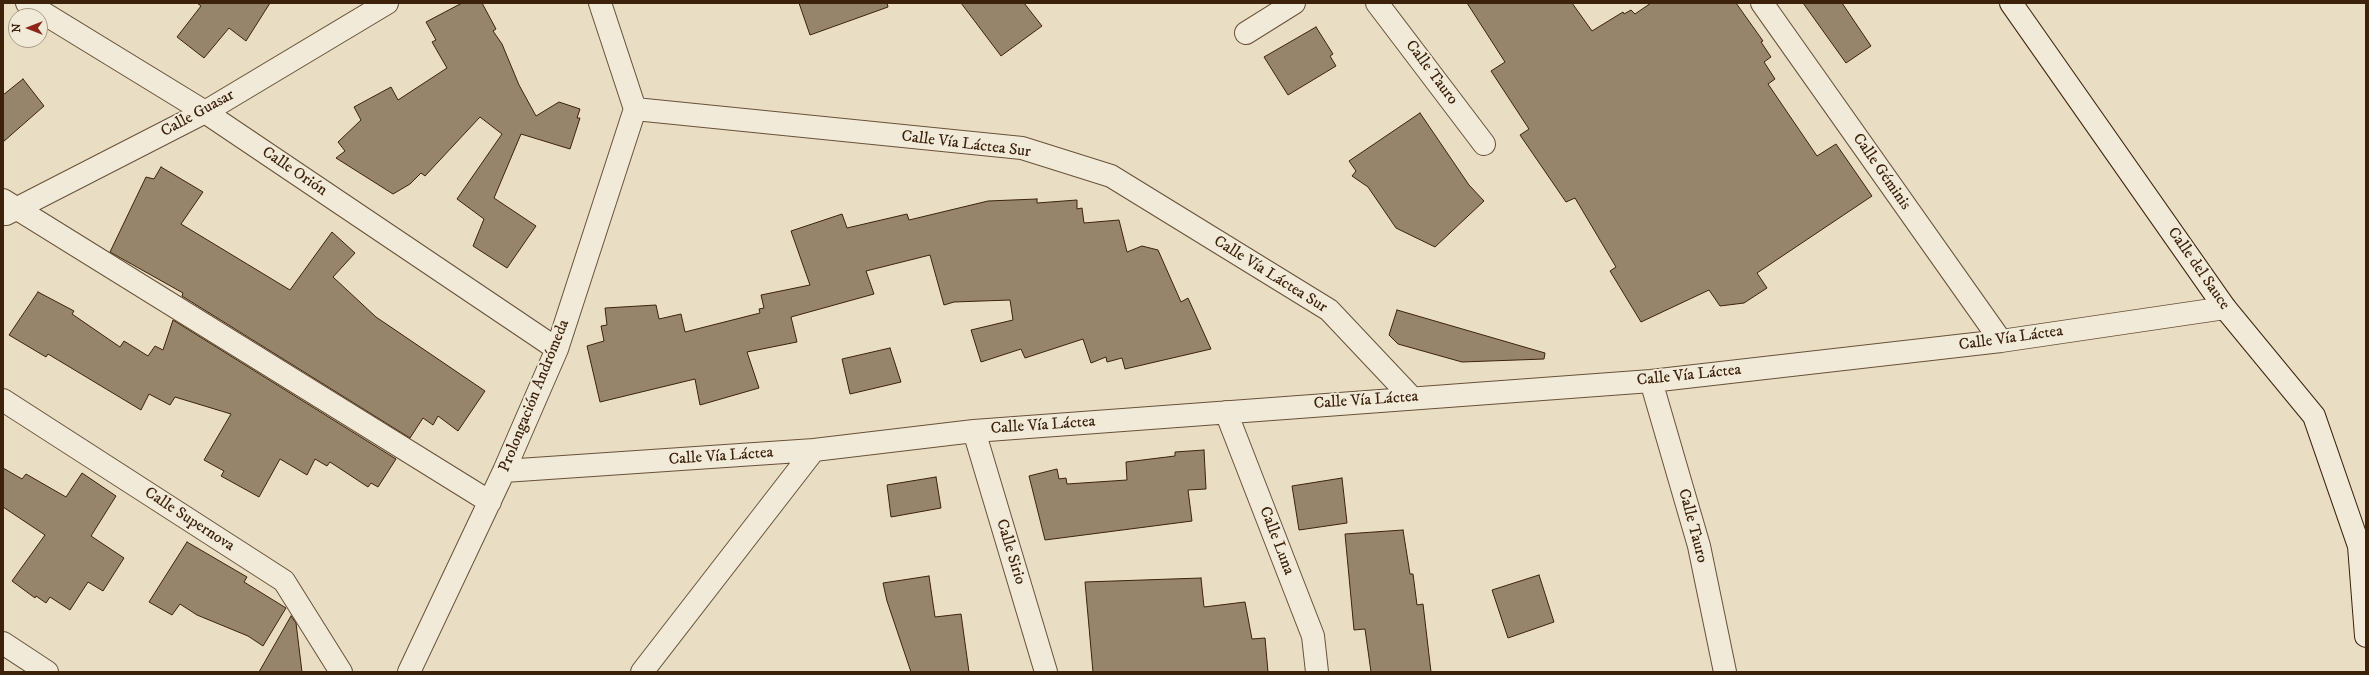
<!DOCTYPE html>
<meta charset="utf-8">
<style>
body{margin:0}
#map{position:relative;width:2369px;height:675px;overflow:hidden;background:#e9dec3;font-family:"IM FELL DW Pica",serif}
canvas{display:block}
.frame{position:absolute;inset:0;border:4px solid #3d220b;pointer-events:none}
.north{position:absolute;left:8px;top:8px;width:40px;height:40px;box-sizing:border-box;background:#f1ead8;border:1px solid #a99a86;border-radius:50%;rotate:270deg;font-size:11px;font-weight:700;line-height:16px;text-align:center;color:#3d220b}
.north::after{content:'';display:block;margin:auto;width:14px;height:18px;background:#8f2418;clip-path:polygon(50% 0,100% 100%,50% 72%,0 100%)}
</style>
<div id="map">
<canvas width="2369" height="675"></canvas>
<div class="frame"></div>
<div class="north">N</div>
</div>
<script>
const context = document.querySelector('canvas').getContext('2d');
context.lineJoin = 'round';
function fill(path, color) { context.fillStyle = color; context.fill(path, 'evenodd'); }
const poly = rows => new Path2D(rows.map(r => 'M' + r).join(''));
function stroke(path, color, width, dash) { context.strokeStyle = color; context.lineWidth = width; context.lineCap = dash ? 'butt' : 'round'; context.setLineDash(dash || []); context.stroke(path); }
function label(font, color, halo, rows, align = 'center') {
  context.font = font + ' "IM FELL DW Pica",serif'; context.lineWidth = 4; context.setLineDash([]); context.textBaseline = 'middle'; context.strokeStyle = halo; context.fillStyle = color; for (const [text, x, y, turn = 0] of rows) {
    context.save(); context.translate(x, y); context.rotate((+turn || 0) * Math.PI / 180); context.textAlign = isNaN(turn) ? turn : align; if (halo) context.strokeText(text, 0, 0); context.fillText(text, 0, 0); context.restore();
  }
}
const building = poly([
 [197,3,270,3,246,41,229,28,204,58,177,37,201,6,197,3],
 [462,3,482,3,496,29,493,31,502,44,519,85,536,116,559,102,580,109,577,118,580,118,570,149,521,134,494,198,536,226,507,268,473,246,484,219,457,199,502,134,480,117,425,176,421,173,410,184,393,194,336,158,345,151,338,142,361,120,354,107,391,87,398,100,447,68,432,42,436,40,426,22,462,3],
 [799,3,887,3,888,7,810,35,799,3],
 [961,3,1024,3,1042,26,1001,56,961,3],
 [1467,3,1572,3,1592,31,1623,12,1624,14,1631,10,1635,14,1651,3,1736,3,1763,41,1761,42,1771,57,1764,62,1775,79,1768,84,1817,156,1836,144,1872,196,1757,273,1767,288,1744,303,1720,306,1709,290,1641,322,1610,271,1616,267,1575,198,1566,202,1520,135,1529,129,1491,71,1505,62,1467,3],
 [1803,3,1842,3,1871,46,1846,63,1803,3],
 [1316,27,1333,54,1330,56,1336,66,1288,95,1264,57,1316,27],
 [23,79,44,106,3,142,3,95,23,79],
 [1420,113,1469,185,1484,201,1435,247,1396,228,1368,187,1352,176,1356,171,1349,161,1420,113],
 [161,167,203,192,181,224,290,290,332,232,355,253,333,277,376,317,485,391,458,431,438,416,433,425,423,418,410,438,182,296,183,293,110,252,146,177,154,179,161,167],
 [1037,199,1037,203,1077,200,1077,209,1082,208,1084,223,1119,220,1127,252,1142,246,1158,250,1181,302,1188,298,1211,349,1125,369,1122,358,1107,362,1106,357,1091,363,1083,339,1025,358,1021,349,981,362,971,330,1013,320,1010,300,954,302,944,305,930,255,866,271,874,294,791,317,797,342,747,352,759,388,700,405,695,379,600,402,587,346,604,341,601,326,607,325,605,308,656,305,659,319,681,314,685,332,760,313,759,309,764,308,761,295,810,285,791,231,842,214,847,228,907,214,909,220,988,201,1037,199],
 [38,292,74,311,72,314,120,347,124,341,148,356,155,346,163,350,173,320,396,459,378,487,371,483,368,487,330,462,327,466,315,459,307,475,280,459,259,497,221,476,224,471,204,460,231,414,175,397,170,405,149,394,141,410,48,354,46,357,9,335,38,292],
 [1397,310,1545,353,1544,359,1462,362,1398,344,1389,335,1397,310],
 [890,348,901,382,850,394,842,359,890,348],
 [1204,450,1206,489,1188,490,1192,521,1045,540,1029,476,1057,469,1059,479,1066,478,1067,484,1127,480,1126,462,1175,456,1175,452,1204,450],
 [3,468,22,479,26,474,66,497,82,473,116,496,91,536,124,558,103,591,88,582,70,610,50,597,46,603,36,596,35,598,12,581,45,535,3,507,3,468],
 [936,477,941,508,891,517,887,485,936,477],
 [1342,478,1347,523,1299,530,1292,486,1342,478],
 [1403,530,1410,574,1413,574,1417,605,1423,604,1431,672,1371,672,1365,629,1354,630,1345,534,1403,530],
 [187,542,247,577,244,582,286,608,263,646,248,636,197,615,180,604,172,615,149,602,187,542],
 [1539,575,1554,622,1508,638,1492,590,1539,575],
 [929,576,935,617,961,614,969,672,911,672,887,601,883,583,929,576],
 [1201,578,1204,607,1245,602,1252,639,1265,638,1268,672,1093,672,1085,582,1201,578],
 [291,616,296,623,302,672,259,672,291,616]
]);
fill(building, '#96846b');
stroke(building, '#3d220b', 1);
const street = poly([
 [27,3,205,112,557,349],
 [600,3,635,109],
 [1377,3,1484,144],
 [1762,3,2001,341],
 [1246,33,1294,3],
 [635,109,1022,148,1111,176,1329,310,1412,398],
 [3,200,490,502],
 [6,214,205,112,387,3],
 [1651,381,1699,546,1725,672],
 [3,400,284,581,341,672],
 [1226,412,1313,636,1317,672],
 [974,431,1046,672],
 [504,471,814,450,974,431,1651,381,2001,341,2225,308],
 [3,643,47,672],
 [409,672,504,471,557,349,635,109],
 [642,672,814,450]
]);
const secondary = poly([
 [2011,3,2225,308,2314,416,2359,546,2366,636]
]);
stroke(street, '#685139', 24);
stroke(secondary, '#3d220b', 24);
stroke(street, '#f1ead8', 22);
stroke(secondary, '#f1ead8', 22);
label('16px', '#3d220b', '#f1ead8', [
 ["Calle Tauro",1431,73,53],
 ["Calle Guasar",198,114,-29],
 ["Calle Vía Láctea Sur",966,145,7],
 ["Calle Orión",294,172,34],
 ["Calle Géminis",1881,172,55],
 ["Calle del Sauce",2198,269,55],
 ["Calle Vía Láctea Sur",1270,275,32],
 ["Calle Vía Láctea",2011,339,-8],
 ["Calle Vía Láctea",1689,376,-6],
 ["Prolongación Andrómeda",535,396,-68],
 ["Calle Vía Láctea",1366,401,-4],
 ["Calle Vía Láctea",1043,426,-4],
 ["Calle Vía Láctea",721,457,-4],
 ["Calle Supernova",189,520,33],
 ["Calle Tauro",1692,526,75],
 ["Calle Luna",1276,541,69],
 ["Calle Sirio",1010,552,73]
]);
</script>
